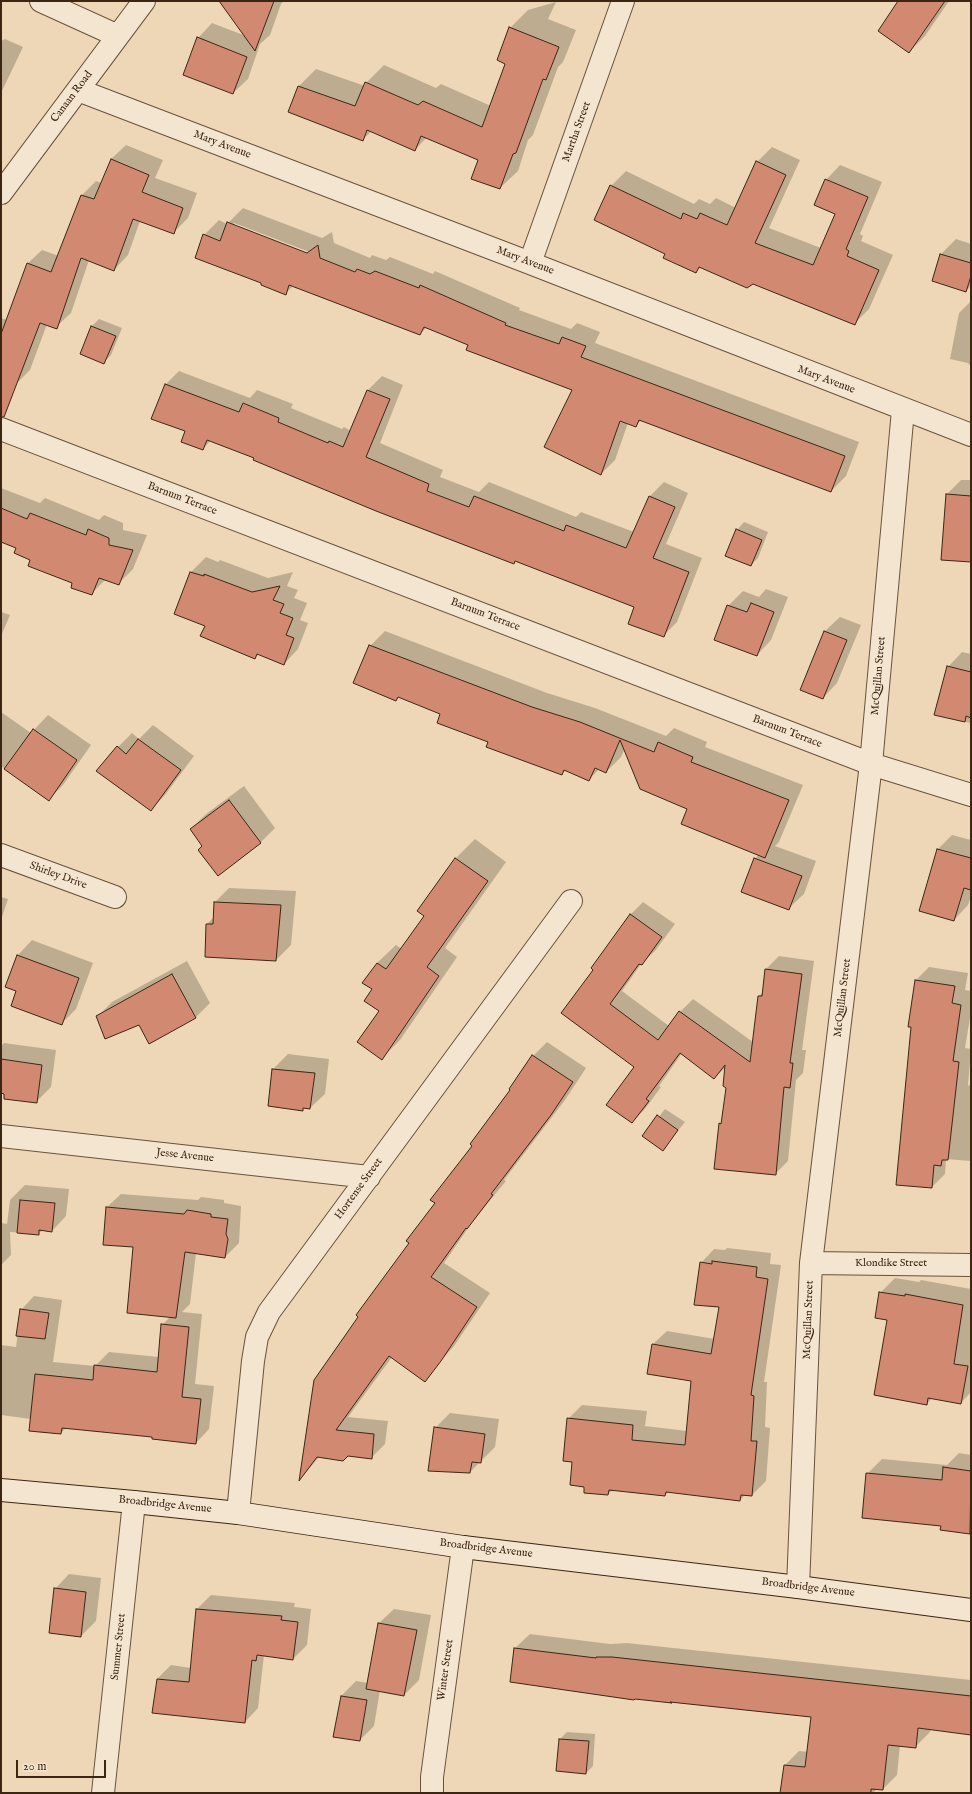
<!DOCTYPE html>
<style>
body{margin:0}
#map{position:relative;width:972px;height:1794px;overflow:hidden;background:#eed7b6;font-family:"IM FELL English",serif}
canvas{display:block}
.frame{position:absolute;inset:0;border:2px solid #3c2613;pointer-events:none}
.scale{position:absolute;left:16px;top:1760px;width:90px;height:18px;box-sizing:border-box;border:2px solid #3c2613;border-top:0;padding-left:5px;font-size:12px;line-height:14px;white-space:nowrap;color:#3c2613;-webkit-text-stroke:3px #f4e5d0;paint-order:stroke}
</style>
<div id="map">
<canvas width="972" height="1794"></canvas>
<div class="frame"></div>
<div class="scale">20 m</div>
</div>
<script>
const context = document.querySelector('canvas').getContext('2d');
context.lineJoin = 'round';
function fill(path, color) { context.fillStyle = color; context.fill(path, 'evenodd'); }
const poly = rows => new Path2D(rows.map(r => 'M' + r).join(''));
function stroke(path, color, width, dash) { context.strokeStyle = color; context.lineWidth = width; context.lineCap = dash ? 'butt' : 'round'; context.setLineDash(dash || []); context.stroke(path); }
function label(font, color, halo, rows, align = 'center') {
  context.font = font + ' "IM FELL English",serif'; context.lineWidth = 3.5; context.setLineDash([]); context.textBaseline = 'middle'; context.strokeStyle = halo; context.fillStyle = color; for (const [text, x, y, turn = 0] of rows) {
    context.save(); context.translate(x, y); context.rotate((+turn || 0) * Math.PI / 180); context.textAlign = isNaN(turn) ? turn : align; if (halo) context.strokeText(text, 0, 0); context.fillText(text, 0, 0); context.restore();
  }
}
fill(poly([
 [227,1,284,1,281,4,270,35,260,44,248,79,233,93,198,38,212,23,246,36],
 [900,1,949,1,925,36,909,52],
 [556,2,548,19,576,30,563,62,558,67,533,135,528,140,518,171,500,188,479,160,427,137,415,150,372,131,362,140,299,86,316,69,365,86,366,83,384,65,436,88,441,84,491,106,506,63,510,28,528,10],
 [5,39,23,47,1,93,1,41],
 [126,145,163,160,155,178,197,193,188,218,174,232,140,221,128,255,114,270,89,260,71,313,56,327,47,324,30,370,16,384,1,379,1,318,7,320,27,264,42,250,59,256,82,195,96,181,102,183,111,159],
 [772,147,800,160,769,228,821,248,837,214,826,180,840,165,882,182,860,234,863,236,861,241,893,255,869,309,854,324,753,283,701,267,696,272,667,253,611,186,626,171,694,204,699,199,710,204,716,198,736,208,757,162],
 [243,208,322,238,332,232,334,243,370,258,372,255,386,260,390,257,433,274,435,271,520,308,519,310,571,329,577,323,600,332,595,343,859,442,846,476,831,491,642,420,636,425,628,423,615,460,601,474,573,389,427,327,420,334,293,286,285,294,262,283,204,235,219,220,227,224],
 [234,223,312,253,311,255,234,226],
 [956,239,971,244,971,286,966,291,933,281,941,254],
 [971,301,971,367,968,363,950,359,959,313],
 [99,319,122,328,111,355,104,362,92,326],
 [179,371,250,398,257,390,293,404,291,408,342,429,344,427,351,431,368,390,382,376,403,385,380,443,443,470,440,477,479,492,489,482,576,517,581,512,634,532,650,496,664,482,688,493,666,544,702,558,677,622,663,636,636,606,516,560,513,563,211,440,203,449,186,431,165,385],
 [961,480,971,480,971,552,947,494],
 [1,488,40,503,45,498,99,520,104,515,123,523,123,530,147,535,133,569,118,584,106,579,91,594,31,559,17,548,1,541],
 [744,522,768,532,758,558,751,565,737,530],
 [206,557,218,562,220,560,268,578,293,572,287,586,298,590,294,598,307,603,300,620,308,623,298,649,284,664,259,654,255,658,206,625,175,614,191,572],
 [766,589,788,597,771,640,757,655,728,606,743,591,759,597],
 [1,612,10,615,1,636],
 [840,617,861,625,837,683,823,698,825,631],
 [385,631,547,693,595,708,666,736,674,728,707,742,705,747,803,785,779,842,775,846,816,861,804,894,789,908,755,859,759,854,688,808,625,748,621,757,606,772,599,769,589,780,566,770,562,774,490,741,441,713,399,697,396,700,370,646],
 [962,652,971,654,971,721,970,723,935,714,948,667],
 [1,712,31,733,48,715,91,745,63,785,49,799,1,766],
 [153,725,194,756,165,795,151,810,118,747,132,733,139,739],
 [244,786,275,828,261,842,218,875,203,846,191,829,206,814],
 [952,835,971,840,971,896,968,905,954,920,920,910,938,849],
 [475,839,506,862,445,948,457,957,400,1040,381,1059,380,1011,374,989,377,963,396,945,402,949,425,915,418,910,456,858],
 [229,888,296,891,291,945,276,960,206,956,207,924,214,917,215,902],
 [1,897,8,899,1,920],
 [643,902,675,924,655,951,641,964,622,991,669,1026,680,1012,693,999,753,1042,759,996,763,992,766,969,779,956,814,961,802,1050,806,1050,803,1073,796,1080,788,1161,775,1174,720,1124,722,1122,727,1088,726,1067,714,1078,682,1053,659,1086,661,1087,645,1109,632,1122,635,1066,594,969,630,915],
 [32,940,93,963,76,1009,62,1023,17,990,6,986,18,955],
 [187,961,210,1003,196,1017,150,1043,139,1024,98,1016,112,1002],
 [929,967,968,973,965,990,971,991,971,1012,965,1048,971,1049,968,1085,971,1086,971,1161,946,1159,945,1174,932,1187,916,980],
 [547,1042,586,1068,565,1100,504,1180,506,1181,473,1221,444,1263,490,1293,454,1346,424,1380,392,1357,348,1417,388,1421,385,1444,371,1458,348,1455,320,1456,301,1478,410,1242,473,1145,512,1090,510,1089,533,1056],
 [4,1043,56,1050,51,1087,36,1102,1,1092,1,1046],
 [288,1054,329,1059,325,1094,310,1108,304,1108,302,1109,269,1105,273,1069],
 [665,1109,685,1122,663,1149,644,1136],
 [25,1185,69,1189,66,1216,52,1231,43,1230,38,1234,10,1232,11,1255,1,1265,1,1223,7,1224,10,1200],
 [121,1194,198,1200,201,1197,224,1200,224,1203,241,1206,239,1243,225,1257,196,1253,190,1304,182,1312,202,1314,195,1384,214,1386,209,1429,196,1443,153,1436,67,1427,61,1433,31,1419,1,1415,1,1345,16,1347,21,1310,34,1296,62,1300,53,1362,95,1366,109,1352,159,1357,162,1325,170,1317,134,1247,107,1207],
 [727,1248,771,1253,770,1264,781,1265,764,1382,767,1382,765,1427,770,1428,766,1481,752,1495,746,1494,740,1500,669,1491,665,1495,613,1490,608,1494,585,1486,573,1461,568,1419,582,1405,647,1411,645,1426,687,1431,692,1380,653,1344,667,1331,715,1339,720,1307,701,1263,714,1249,725,1250],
 [895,1278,919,1282,921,1280,971,1289,971,1392,961,1403,932,1398,927,1404,888,1319,880,1293],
 [450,1413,499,1419,495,1447,470,1472,435,1428],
 [959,1453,971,1455,971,1531,969,1533,942,1525,867,1474,882,1459,947,1465],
 [69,1574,101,1578,96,1621,81,1636,50,1632,55,1589],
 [211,1595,295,1603,294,1607,311,1609,307,1645,293,1659,264,1655,258,1708,245,1722,157,1679,171,1665,191,1668,197,1609],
 [394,1609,431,1615,419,1680,404,1695,380,1690,374,1726,360,1740,341,1696,356,1681,368,1683,379,1623],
 [530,1634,610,1644,627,1643,971,1680,971,1734,931,1729,930,1732,916,1746,900,1745,897,1775,883,1789,877,1789,873,1793,781,1793,785,1765,799,1751,808,1752,812,1717,515,1648],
 [567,1732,595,1734,593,1766,586,1773,560,1739],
 [17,1792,29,1793,15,1793]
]), '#0003');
const building = poly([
 [219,1,274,1,255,51,219,1],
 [898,1,945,1,909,53,878,31,898,1],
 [509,27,559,47,546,80,543,79,516,153,513,154,500,189,471,179,478,160,421,136,415,151,367,130,363,141,288,112,298,86,355,106,365,82,418,105,423,101,482,127,505,64,497,60,509,27],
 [197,37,247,57,233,94,183,75,197,37],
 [111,159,149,175,142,192,183,208,174,234,133,219,114,271,81,258,57,329,40,323,4,417,1,417,1,334,27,263,51,272,81,195,94,199,111,159],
 [756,161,786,175,755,243,813,265,835,214,814,205,825,179,868,197,846,249,849,251,847,256,879,270,855,325,753,284,747,288,699,267,696,273,663,258,665,254,594,220,610,185,681,219,683,213,697,219,700,213,727,225,756,161],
 [227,222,307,253,318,245,320,258,355,272,357,269,370,274,375,271,419,288,420,285,506,323,505,325,559,344,562,337,586,346,581,357,845,456,831,492,639,420,636,427,620,421,601,475,544,447,572,390,466,350,468,345,424,327,420,335,289,285,286,295,261,285,261,283,195,258,203,234,220,241,227,222],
 [940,254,971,263,971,276,966,292,932,281,940,254],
 [91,326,116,336,104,364,80,354,91,326],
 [165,384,239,412,243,403,279,418,278,422,328,443,329,441,343,447,367,390,390,399,366,457,429,484,427,491,469,507,474,496,564,531,566,525,626,548,649,496,675,507,653,558,689,572,664,637,628,624,634,607,515,561,514,564,376,511,253,460,254,458,207,440,203,450,181,442,185,431,151,419,165,384],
 [946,494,971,496,971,562,941,560,946,494],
 [1,508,27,519,30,513,86,535,88,529,109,538,109,545,133,550,119,585,99,578,92,595,71,588,72,583,28,566,30,560,14,553,16,548,1,542,1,508],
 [736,529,762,540,751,566,725,556,736,529],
 [190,572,204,576,204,574,252,592,280,586,273,600,284,604,280,613,293,618,286,635,294,638,284,665,257,654,255,659,200,636,205,626,174,614,190,572],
 [751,603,774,612,757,656,714,640,727,605,747,612,751,603],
 [824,631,847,640,823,699,800,690,824,631],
 [369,645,532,707,580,722,654,752,658,742,693,757,691,762,789,800,765,858,681,824,687,809,640,789,620,740,606,773,595,768,589,781,564,770,562,775,486,747,488,742,437,723,440,714,398,697,396,701,353,683,369,645],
 [947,666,971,672,971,718,966,716,965,722,934,715,947,666],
 [33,729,77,760,49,801,4,769,33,729],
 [138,739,181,770,151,811,96,771,117,746,126,754,138,739],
 [229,800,261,843,218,876,198,850,202,846,190,829,229,800],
 [937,849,971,858,971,890,964,888,954,921,919,911,937,849],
 [455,858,488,881,427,967,439,976,382,1060,357,1042,379,1011,364,1001,372,989,362,983,377,963,386,969,424,916,417,911,455,858],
 [754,858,802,876,789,910,741,892,754,858],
 [214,902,281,905,276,961,205,957,206,924,213,924,214,902],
 [630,914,662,937,642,965,639,964,610,1004,658,1040,679,1011,750,1062,758,996,762,996,765,969,802,974,790,1063,793,1063,790,1088,784,1087,776,1175,714,1169,719,1123,721,1124,726,1088,723,1086,725,1065,714,1079,680,1053,646,1099,649,1101,632,1123,606,1105,634,1067,561,1013,593,970,591,968,630,914],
 [17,955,79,978,62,1025,11,1006,16,991,5,987,17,955],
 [172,974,196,1018,149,1044,139,1025,105,1039,96,1016,172,974],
 [915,980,955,986,952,1003,961,1005,953,1061,959,1062,948,1160,942,1160,941,1166,934,1165,932,1188,896,1185,911,1027,908,1027,915,980],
 [532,1055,573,1082,551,1115,491,1194,493,1195,467,1229,466,1228,431,1277,477,1307,441,1361,425,1382,389,1356,336,1430,374,1434,372,1459,348,1456,343,1461,317,1457,299,1481,314,1380,358,1317,356,1315,409,1243,406,1241,435,1203,430,1200,472,1146,470,1144,510,1090,509,1089,532,1055],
 [1,1059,42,1065,37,1103,4,1099,4,1094,1,1093,1,1059],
 [272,1069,315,1073,310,1109,303,1108,303,1111,268,1106,272,1069],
 [657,1115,678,1130,663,1151,642,1136,657,1115],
 [20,1200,55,1203,52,1232,39,1230,39,1235,17,1233,20,1200],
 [106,1207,184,1214,187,1210,211,1214,211,1217,228,1219,226,1234,228,1239,225,1258,185,1252,176,1318,127,1313,133,1247,103,1245,106,1207],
 [712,1261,757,1267,756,1277,768,1279,751,1395,754,1396,751,1441,757,1441,752,1496,741,1495,740,1501,666,1492,665,1496,609,1490,608,1495,584,1493,584,1487,570,1485,572,1462,563,1461,567,1418,633,1425,632,1440,685,1445,691,1381,647,1374,652,1344,711,1354,719,1307,694,1305,700,1262,712,1264,712,1261],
 [879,1292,905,1296,905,1294,963,1305,954,1364,968,1366,961,1404,928,1398,927,1405,874,1395,887,1320,875,1318,879,1292],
 [20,1309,49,1313,45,1339,16,1336,20,1309],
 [161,1324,189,1327,182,1397,201,1399,196,1444,152,1439,152,1437,62,1428,61,1434,29,1431,35,1374,93,1380,94,1365,157,1372,161,1324],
 [434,1427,485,1434,481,1463,472,1462,470,1473,428,1471,434,1427],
 [943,1467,971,1471,970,1534,940,1530,941,1526,862,1518,866,1473,942,1480,943,1467],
 [54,1588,86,1592,81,1637,49,1633,54,1588],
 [196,1609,282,1616,281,1620,298,1622,293,1660,257,1655,256,1661,252,1660,245,1723,152,1713,157,1679,189,1682,196,1609],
 [378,1623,417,1630,404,1696,366,1689,378,1623],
 [514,1648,596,1658,596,1657,612,1657,971,1696,971,1735,918,1728,916,1748,888,1745,883,1790,871,1789,871,1793,780,1793,784,1765,805,1767,811,1717,670,1702,672,1703,635,1699,634,1700,510,1682,514,1648],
 [341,1696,367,1700,360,1741,333,1737,341,1696],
 [559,1739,589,1741,586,1774,556,1771,559,1739]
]);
fill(building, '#d18972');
stroke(building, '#3c2613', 1);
const minor = poly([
 [41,1,118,36],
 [78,90,530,263,971,435],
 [1,193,144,1],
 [530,263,623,1],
 [1,429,871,764,971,795],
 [1,855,115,897],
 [1,1136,369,1177],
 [811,1263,971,1265],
 [238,1513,253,1361,257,1337,269,1312,571,901],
 [798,1587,811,1263,871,764,903,410],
 [103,1793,134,1502],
 [432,1793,432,1777,463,1547]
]);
const secondary = poly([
 [1,1490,134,1502,238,1513,463,1547,798,1587,971,1610]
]);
stroke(minor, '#68523c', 24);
stroke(secondary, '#3c2613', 24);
stroke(minor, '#f4e5d0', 22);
stroke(secondary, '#f4e5d0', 22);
label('11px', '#3c2613', '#f4e5d0', [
 ["Canaan Road",72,97,-53],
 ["Martha Street",577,132,-70],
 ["Mary Avenue",222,145,21],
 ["Mary Avenue",525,261,21],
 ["Mary Avenue",826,380,21],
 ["Barnum Terrace",182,499,21],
 ["Barnum Terrace",485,615,21],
 ["McQuillan Street",879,676,-85],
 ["Barnum Terrace",787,732,21],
 ["Shirley Drive",58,876,20],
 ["McQuillan Street",843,998,-83],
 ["Jesse Avenue",185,1156,6],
 ["Hortense Street",359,1189,-54],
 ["Klondike Street",891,1264],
 ["McQuillan Street",809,1320,-88],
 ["Broadbridge Avenue",165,1505,6],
 ["Broadbridge Avenue",486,1549,7],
 ["Broadbridge Avenue",808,1588,7],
 ["Summer Street",119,1647,-84],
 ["Winter Street",446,1670,-82]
]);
</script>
